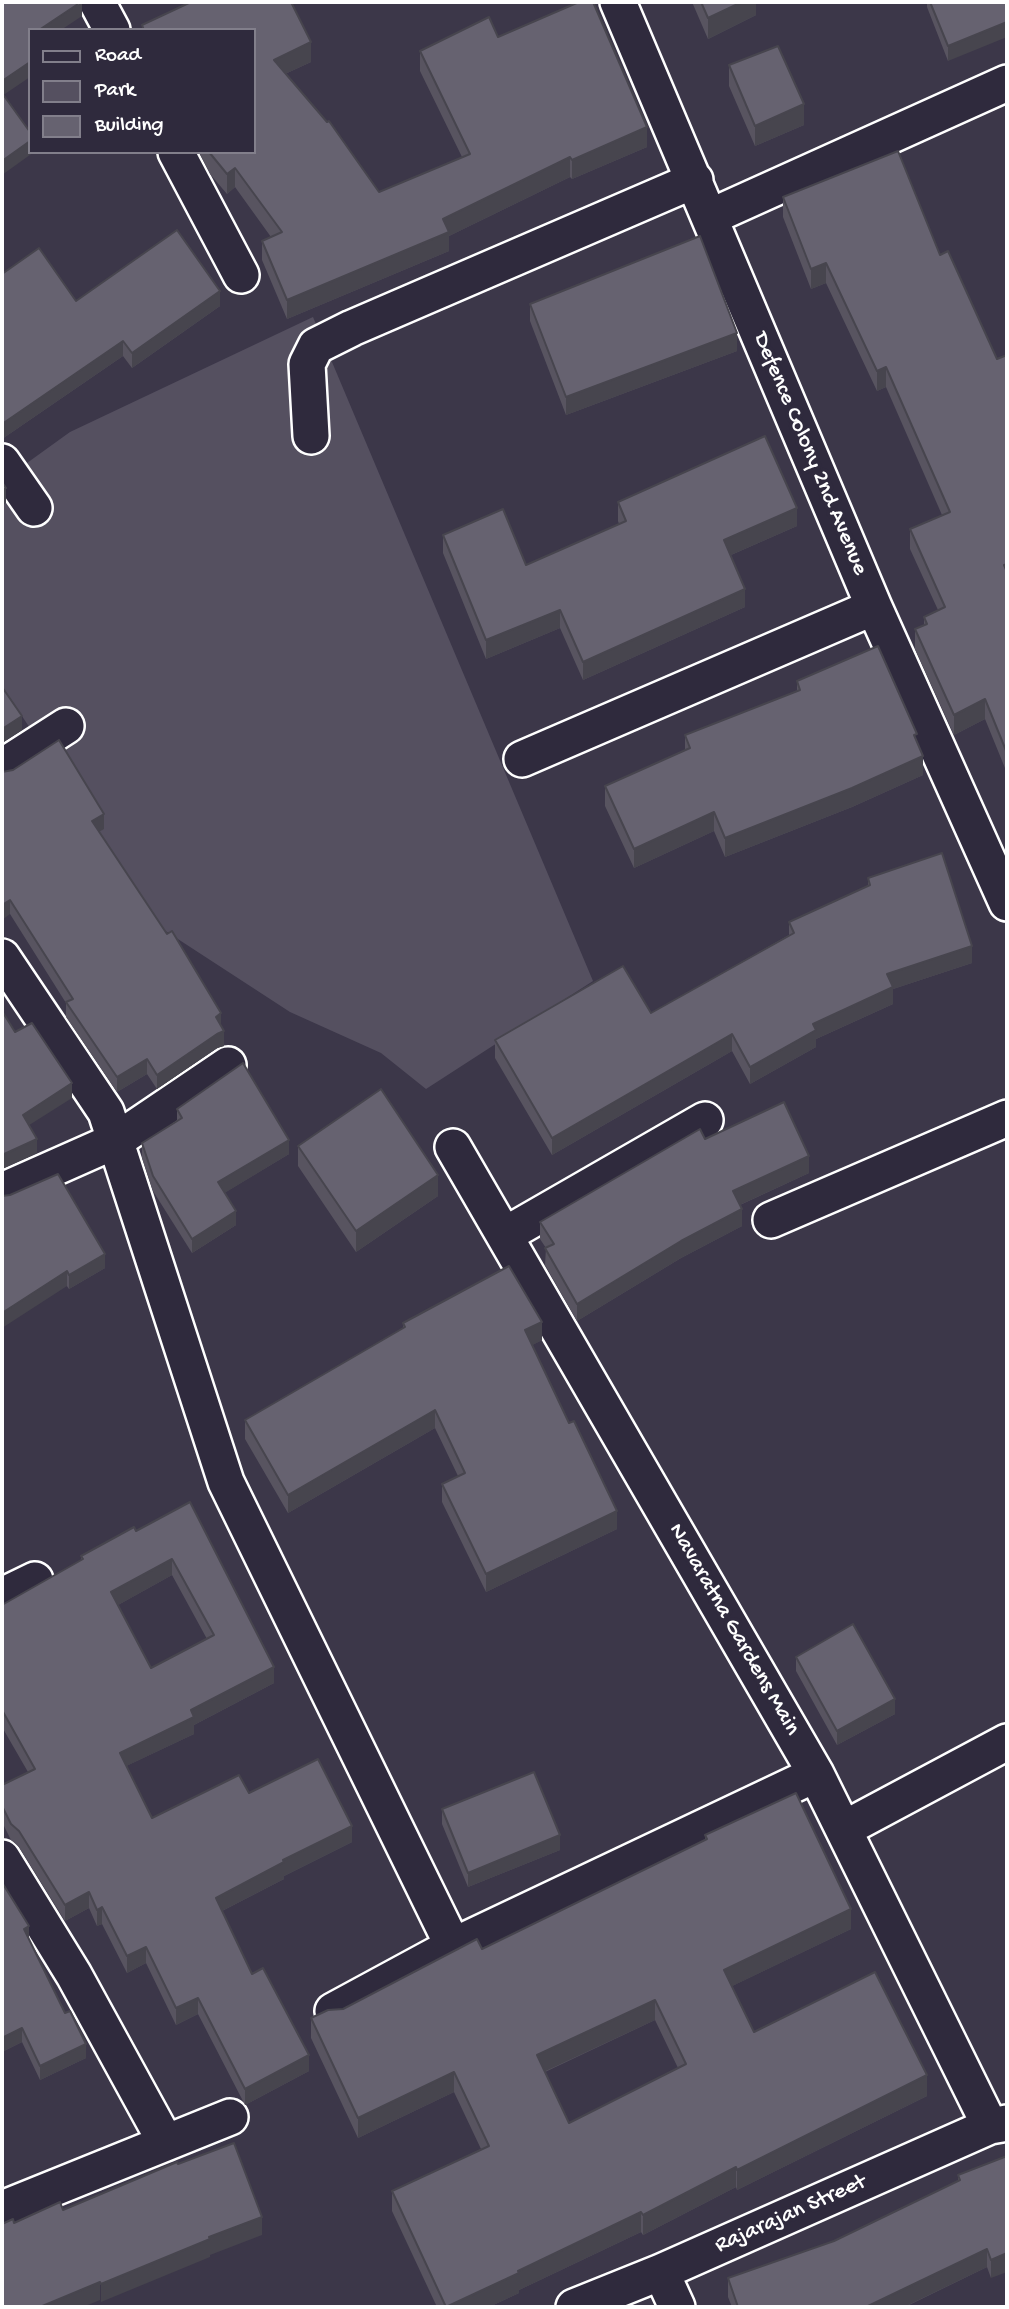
<!DOCTYPE html>
<style>
body{margin:0}
#map{position:relative;width:1009px;height:2309px;overflow:hidden;background:#3c3749;font-family:"Gochi Hand",sans-serif}
canvas{display:block}
.frame{position:absolute;inset:0;border:4px solid #fff;pointer-events:none}
.legend{position:absolute;left:28px;top:28px;width:228px;height:126px;box-sizing:border-box;background:#2f2a3d;border:2px solid #827f8b;margin:0;padding:9px 12px;list-style:none;font-size:21px;color:#fff}
.legend li{display:flex;align-items:center;gap:14px;height:35px}
.legend b{width:35px;border:2px solid #827f8b}
</style>
<div id="map">
<canvas width="1009" height="2309"></canvas>
<div class="frame"></div>
<ul class="legend">
<li><b style="height:9px;background:#2f2a3d"></b>Road</li>
<li><b style="height:19px;background:#555060"></b>Park</li>
<li><b style="height:19px;background:#666270"></b>Building</li>
</ul>
</div>
<script>
const context = document.querySelector('canvas').getContext('2d');
context.lineJoin = 'round';
function fill(path, color) { context.fillStyle = color; context.fill(path, 'evenodd'); }
const poly = rows => new Path2D(rows.map(r => 'M' + r).join(''));
function stroke(path, color, width, dash) { context.strokeStyle = color; context.lineWidth = width; context.lineCap = dash ? 'butt' : 'round'; context.setLineDash(dash || []); context.stroke(path); }
function label(font, color, halo, rows, align = 'center') {
  context.font = font + ' "Gochi Hand",sans-serif'; context.lineWidth = 7; context.setLineDash([]); context.textBaseline = 'middle'; context.strokeStyle = halo; context.fillStyle = color; for (const [text, x, y, turn = 0] of rows) {
    context.save(); context.translate(x, y); context.rotate((+turn || 0) * Math.PI / 180); context.textAlign = isNaN(turn) ? turn : align; if (halo) context.strokeText(text, 0, 0); context.fillText(text, 0, 0); context.restore();
  }
}
fill(poly([
 [313,317,593,981,426,1089,381,1053,290,1012,164,930,2,686,2,481,70,432]
]), '#555060');
const minor = poly([
 [97,2,112,30],
 [618,2,874,607,1007,903],
 [176,152,241,275],
 [710,217,1007,83],
 [311,436,307,364,316,346,352,328,695,180],
 [2,462,34,508],
 [522,759,874,607],
 [2,767,66,726],
 [2,957,106,1112,226,1482,453,1946],
 [453,1147,816,1774,990,2126],
 [2,1191,117,1140,228,1065],
 [771,1220,1007,1118],
 [505,1235,705,1120],
 [2,1596,35,1580],
 [844,1829,1007,1742],
 [2,1858,74,1975,166,2143],
 [333,2011,453,1946,816,1774],
 [2,2209,230,2117],
 [661,2272,677,2307],
 [574,2307,661,2272,990,2126,1007,2123]
]);
stroke(minor, '#fff', 40);
stroke(minor, '#2f2a3d', 35);
fill(poly([
 [191,2,291,2,311,42,311,62,285,74,327,122,329,121,379,192,462,157,420,71,420,51,489,17,498,37,579,2,593,2,647,127,647,147,572,179,570,177,449,236,449,251,287,319,262,260,262,241,271,237,235,187,227,194,210,174,199,152,254,152,254,30,142,30,142,25],
 [692,2,756,2,756,15,708,39],
 [927,2,1007,2,948,61,927,7],
 [729,65,804,125,755,146,729,86],
 [783,197,940,255,997,359,1007,355,1007,773,985,719,954,735,915,649,915,629,924,625,924,617,938,610,910,549,910,529,942,515,886,387,877,391,826,283,811,289,783,217],
 [2,274,76,301,220,306,132,368,123,356,2,439],
 [530,304,737,351,566,415,530,321],
 [618,502,797,526,731,555,745,607,583,680,560,628,486,659,443,553,443,535,526,565,619,524,618,521],
 [797,681,917,742,923,775,852,807,725,857,714,831,634,868,605,806,605,786,685,750,685,735,797,691],
 [2,772,104,829,99,832,221,1025,224,1046,217,1048,157,1089,147,1074,117,1092,66,1017,66,1003,10,914],
 [868,878,972,963,893,989,893,1004,816,1039,816,1047,750,1084,732,1051,552,1155,495,1058,495,1040,651,1013,789,935,789,922,868,887],
 [177,1109,289,1154,224,1193,236,1225,192,1253,153,1191,142,1158,142,1143,177,1121],
 [705,1139,809,1173,740,1205,742,1226,681,1258,577,1321,545,1265,546,1248,540,1239,540,1222],
 [298,1146,438,1196,356,1252,298,1166],
 [2,1196,105,1268,69,1289],
 [403,1323,542,1340,532,1345,617,1529,486,1592,442,1502,442,1484,458,1476,435,1428,288,1513,245,1439,245,1420,403,1328],
 [190,1502,274,1683,194,1725,194,1734,126,1766,152,1818,249,1793,352,1842,284,1876,284,1879,222,1911,252,1974,309,2071,245,2105,198,2014,176,2025,146,1963,127,1973,102,1924,97,1926,89,1908,65,1921,19,1847,11,1840,2,1822,2,1785,28,1772,2,1727,2,1605,81,1560,81,1556,136,1531],
 [172,1575,207,1639,151,1668,118,1605],
 [796,1657,895,1714,837,1745,796,1671],
 [442,1809,560,1850,468,1887,442,1824],
 [705,1835,851,1929,732,1986,754,2032,927,2096,737,2190,736,2187,643,2235,641,2232,519,2290,519,2293,489,2307,437,2307,392,2211,392,2191,481,2149,454,2092,358,2138,311,2038,311,2018,343,2009,482,1949,705,1840],
 [655,2020,678,2068,569,2123,545,2072],
 [29,1939,86,2058,40,2080,22,2042,2,2052],
 [1007,2156,991,2278,987,2267,905,2307,732,2307,728,2297,728,2278,834,2241,958,2181,958,2175]
]), '#585460');
fill(poly([
 [82,2,82,16,61,30,39,30],
 [742,2,756,2,756,15,708,39,708,18],
 [1007,22,1007,37,948,61,948,46],
 [311,42,311,62,274,79,274,60],
 [30,62,30,77,2,96,2,81],
 [804,104,804,125,755,146,755,126],
 [647,127,647,147,572,179,572,160],
 [30,141,30,152,34,152,2,175,2,161],
 [570,157,570,177,449,236,449,251,287,319,287,300,443,219],
 [235,168,235,187,227,194,227,174],
 [826,263,826,283,811,289,811,269],
 [220,291,220,306,132,368,132,353],
 [737,333,737,351,566,415,566,397],
 [123,341,123,356,2,439,2,424],
 [886,367,886,387,877,391,877,371],
 [6,488,6,503,2,506,2,491],
 [797,508,797,526,724,558,724,540],
 [745,589,745,607,583,680,583,662],
 [560,610,560,628,486,659,486,640],
 [985,699,985,719,954,735,954,715],
 [22,716,22,730,2,743,2,729],
 [923,756,923,775,852,807,725,857,725,838],
 [714,812,714,831,634,868,634,849],
 [104,814,104,829,92,836,92,821],
 [10,900,10,914,2,920,2,905],
 [972,946,972,963,893,989,893,1004,816,1039,816,1047,750,1084,750,1067,887,974],
 [221,1013,221,1028,216,1017],
 [224,1031,224,1046,217,1048,157,1089,157,1075,217,1034],
 [732,1034,732,1051,552,1155,552,1138],
 [147,1059,147,1074,117,1092,117,1077],
 [72,1083,72,1098,23,1129,23,1115],
 [37,1139,37,1153,2,1169,2,1155],
 [289,1140,289,1154,218,1197,218,1182],
 [809,1156,809,1173,733,1208,733,1191],
 [438,1175,438,1196,356,1252,356,1231],
 [742,1209,742,1226,681,1258,577,1321,577,1304,681,1241],
 [236,1211,236,1225,192,1253,192,1239],
 [105,1254,105,1268,69,1289,69,1275],
 [67,1271,67,1286,2,1328,2,1313],
 [542,1322,542,1340,525,1349,525,1330],
 [435,1410,435,1428,288,1513,288,1495],
 [617,1511,617,1529,486,1592,486,1574],
 [172,1559,172,1575,111,1609,111,1592],
 [274,1667,274,1683,194,1725,194,1734,120,1769,120,1753,191,1710],
 [895,1699,895,1714,837,1745,837,1731],
 [352,1826,352,1842,284,1876,284,1879,216,1914,216,1898,283,1860],
 [560,1835,560,1850,468,1887,468,1873],
 [89,1892,89,1908,65,1921,65,1905],
 [102,1907,102,1924,97,1926,97,1910],
 [851,1909,851,1929,724,1990,724,1970],
 [29,1926,29,1940,24,1929],
 [146,1947,146,1963,127,1973,127,1956],
 [198,1998,198,2014,176,2025,176,2008],
 [655,2000,655,2020,537,2075,537,2055],
 [22,2028,22,2042,2,2052,2,2038],
 [86,2044,86,2058,40,2080,40,2066],
 [309,2055,309,2071,245,2105,245,2089],
 [454,2072,454,2092,358,2138,358,2118],
 [927,2075,927,2096,737,2190,737,2170],
 [736,2167,736,2187,643,2235,643,2215],
 [641,2212,641,2232,519,2290,519,2293,489,2307,446,2307,518,2271],
 [262,2217,262,2235,210,2255,210,2257,101,2302,101,2284,209,2237],
 [987,2249,987,2267,904,2307,866,2307],
 [1007,2253,1007,2272,991,2278,991,2260],
 [100,2282,100,2300,83,2307,40,2307]
]), '#47454e');
const building = poly([
 [2,2,81,2,39,30,30,30,30,62,2,81,2,2],
 [191,2,291,2,311,42,274,60,327,122,329,121,379,192,470,154,420,51,489,17,498,37,579,2,593,2,647,127,572,160,570,157,443,219,449,232,287,300,262,241,282,232,235,168,227,174,209,152,254,152,254,30,144,30,142,25,191,2],
 [701,2,742,2,708,18,701,2],
 [930,2,1007,2,1007,22,948,46,930,2],
 [778,46,804,104,755,126,729,65,778,46],
 [2,93,30,132,30,141,2,161,2,93],
 [898,151,940,255,948,251,997,359,1007,355,1007,564,1004,565,1007,572,1007,753,985,699,954,715,915,629,927,624,924,617,945,607,910,529,950,512,886,367,877,371,826,263,811,269,783,197,898,151],
 [177,230,220,291,132,353,123,341,2,424,2,274,39,248,76,301,177,230],
 [700,236,737,333,566,397,530,304,700,236],
 [765,436,797,508,724,540,745,589,583,662,560,610,486,640,443,535,503,509,526,565,626,521,618,502,765,436],
 [2,482,6,488,2,491,2,482],
 [878,646,917,734,914,735,923,756,852,788,725,838,714,812,634,849,605,786,690,748,685,735,800,690,797,681,878,646],
 [2,687,22,716,2,729,2,687],
 [59,740,104,814,92,821,167,934,172,931,221,1013,216,1017,224,1031,217,1034,157,1075,147,1059,117,1077,66,1002,73,999,10,900,2,905,2,772,13,770,59,740],
 [942,853,972,946,887,974,893,987,813,1024,816,1030,750,1067,732,1034,552,1138,495,1040,623,966,651,1013,794,933,789,922,870,885,868,878,942,853],
 [2,1011,15,1032,32,1023,72,1083,23,1115,37,1139,2,1155,2,1011],
 [243,1063,289,1140,218,1182,236,1211,192,1239,153,1176,142,1143,182,1118,177,1109,243,1063],
 [381,1089,438,1175,356,1231,298,1146,381,1089],
 [784,1102,809,1156,733,1191,742,1209,681,1241,577,1304,545,1248,554,1244,540,1222,700,1129,705,1139,784,1102],
 [58,1174,105,1254,69,1275,67,1271,2,1313,2,1196,10,1195,58,1174],
 [509,1266,542,1322,525,1330,569,1423,574,1421,617,1511,486,1574,442,1484,465,1473,435,1410,288,1495,245,1420,405,1327,403,1323,509,1266],
 [190,1502,274,1667,191,1710,194,1717,120,1753,152,1818,239,1775,249,1793,318,1759,352,1826,283,1860,284,1862,216,1898,252,1974,263,1968,309,2055,245,2089,198,1998,176,2008,146,1947,127,1956,102,1907,97,1910,89,1892,65,1905,19,1831,11,1824,2,1806,2,1785,35,1769,2,1710,2,1605,83,1559,81,1556,134,1527,136,1531,190,1502],
 [172,1559,214,1635,151,1668,111,1592,172,1559],
 [853,1624,895,1699,837,1731,796,1657,853,1624],
 [534,1772,560,1835,468,1873,442,1809,534,1772],
 [796,1793,851,1909,724,1970,754,2032,875,1972,927,2075,737,2170,736,2167,643,2215,641,2212,518,2271,519,2273,446,2307,392,2191,489,2146,454,2072,358,2118,311,2018,328,2010,343,2009,477,1939,482,1949,707,1839,705,1835,796,1793],
 [655,2000,686,2064,569,2123,537,2055,655,2000],
 [2,1884,3,1884,29,1926,24,1929,65,2013,70,2011,86,2044,40,2066,22,2028,2,2038,2,1884],
 [234,2143,262,2217,209,2237,210,2239,101,2284,100,2282,40,2307,2,2307,2,2224,13,2219,14,2223,60,2202,63,2210,177,2162,178,2164,234,2143],
 [1007,2156,1007,2253,991,2260,987,2249,866,2307,738,2307,728,2278,834,2241,960,2180,958,2175,1007,2156]
]);
fill(building, '#666270');
stroke(building, '#47454e', 2);
label('23px', '#fff', '#2f2a3d', [
 ["Defence Colony 2nd Avenue",809,454,67],
 ["Navaratna Gardens Main",733,1630,60],
 ["Rajarajan Street",791,2215,-24]
]);
</script>
